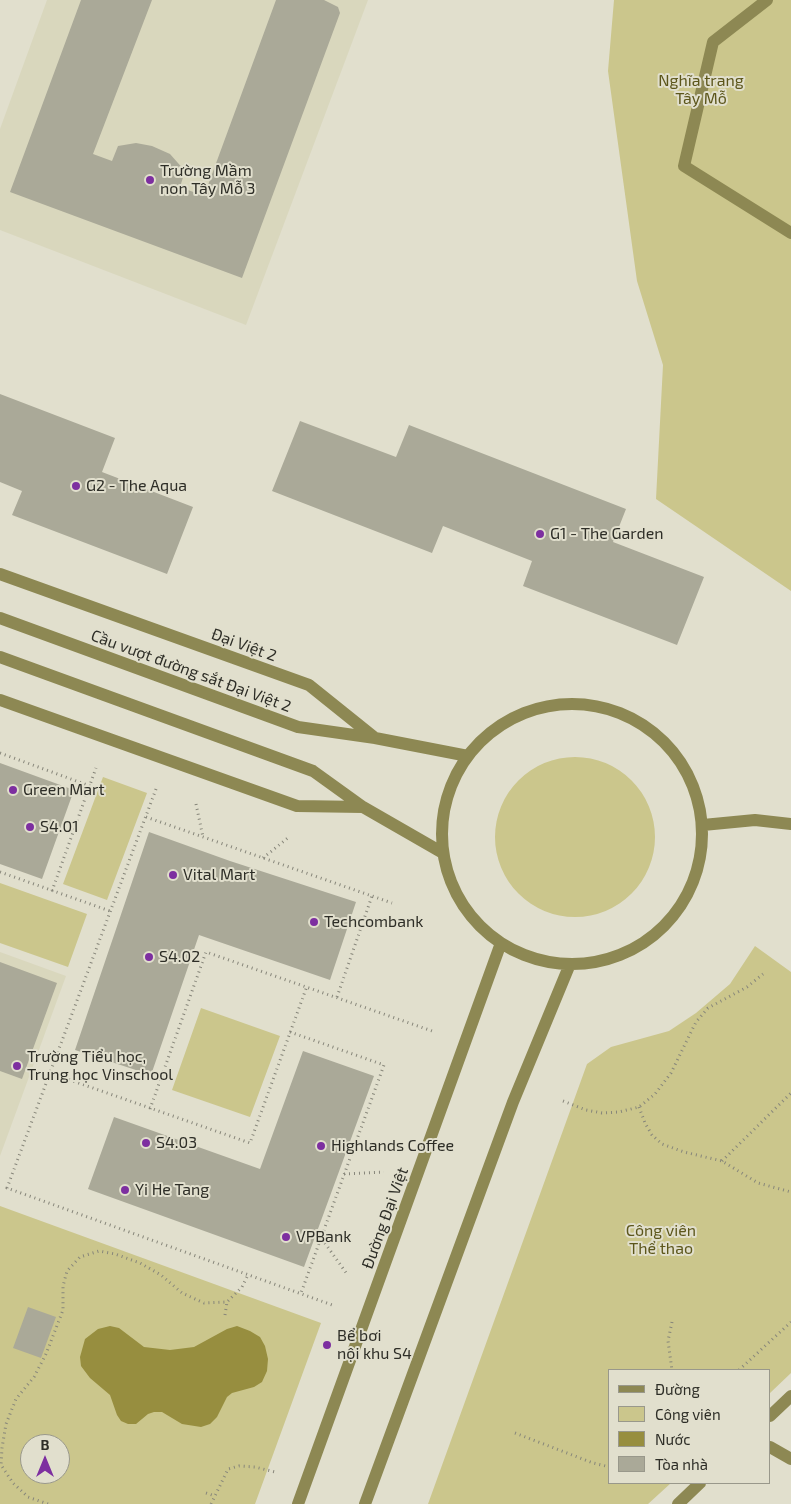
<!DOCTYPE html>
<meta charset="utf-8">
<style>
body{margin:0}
#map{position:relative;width:791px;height:1504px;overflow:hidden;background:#e1dfcd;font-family:"Exo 2",sans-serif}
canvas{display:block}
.legend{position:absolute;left:608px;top:1369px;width:162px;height:115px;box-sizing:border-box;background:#e1dfcd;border:1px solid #99988b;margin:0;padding:6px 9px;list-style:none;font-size:15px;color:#2e2e27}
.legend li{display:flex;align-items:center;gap:10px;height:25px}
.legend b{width:25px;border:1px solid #99988b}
.north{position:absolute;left:20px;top:1434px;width:50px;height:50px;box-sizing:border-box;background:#e1dfcd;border:1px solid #99988b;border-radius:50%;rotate:0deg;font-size:14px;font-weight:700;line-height:20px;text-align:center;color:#2e2e27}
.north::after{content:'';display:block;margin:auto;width:18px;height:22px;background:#7d2fa0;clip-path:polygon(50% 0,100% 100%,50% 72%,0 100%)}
</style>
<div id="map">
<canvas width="791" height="1504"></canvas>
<ul class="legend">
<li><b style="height:6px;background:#8d8853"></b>Đường</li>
<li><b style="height:14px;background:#cbc68c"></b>Công viên</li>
<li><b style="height:14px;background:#978e3f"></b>Nước</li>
<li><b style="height:14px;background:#aaa998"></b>Tòa nhà</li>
</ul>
<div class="north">B</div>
</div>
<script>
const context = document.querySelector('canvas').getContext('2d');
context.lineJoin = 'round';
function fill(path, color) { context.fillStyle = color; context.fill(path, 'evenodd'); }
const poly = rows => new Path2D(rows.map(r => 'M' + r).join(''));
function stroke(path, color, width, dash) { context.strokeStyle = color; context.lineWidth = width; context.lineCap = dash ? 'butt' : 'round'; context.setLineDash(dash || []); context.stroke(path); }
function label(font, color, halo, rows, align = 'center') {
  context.font = font + ' "Exo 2",sans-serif'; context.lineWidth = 4; context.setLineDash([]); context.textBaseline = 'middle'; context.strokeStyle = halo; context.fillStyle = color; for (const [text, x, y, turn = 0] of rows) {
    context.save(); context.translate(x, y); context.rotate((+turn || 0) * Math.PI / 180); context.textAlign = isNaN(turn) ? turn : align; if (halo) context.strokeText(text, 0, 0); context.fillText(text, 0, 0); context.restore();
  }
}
fill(poly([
 [47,0,368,0,246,325,0,230,0,129],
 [0,952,66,976,0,1156]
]), '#d9d7bd');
fill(poly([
 [614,0,791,0,791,591,656,499,663,365,637,281,608,71],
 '495 837a80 80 0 1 1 160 0a80 80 0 1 1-160 0Z',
 [103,777,147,793,107,900,63,884],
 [0,883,87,914,68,967,0,943],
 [755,946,791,972,791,1373,770,1393,770,1370,610,1370,610,1483,671,1483,648,1504,428,1504,587,1064,611,1047,669,1031,696,1013,730,984],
 [201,1008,280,1036,250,1117,172,1090],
 [0,1206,321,1323,255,1504,0,1504],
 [30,1444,60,1444,60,1474,30,1474]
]), '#cbc68c');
fill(poly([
 [110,1326,119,1328,144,1347,170,1350,194,1347,227,1329,237,1326,250,1331,260,1337,265,1346,268,1359,267,1371,262,1382,254,1387,232,1393,227,1397,217,1417,210,1424,201,1427,182,1424,162,1412,154,1412,148,1414,136,1424,128,1424,121,1421,117,1415,110,1395,90,1378,81,1366,80,1357,85,1339,98,1329]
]), '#978e3f');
fill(poly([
 [81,0,152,0,93,154,112,161,118,146,136,143,152,146,170,154,185,171,180,187,204,196,276,0,324,0,338,7,340,13,242,278,10,192],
 [0,394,115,438,102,472,193,507,167,574,12,515,22,491,0,482],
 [300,421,396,457,409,425,626,509,613,542,704,577,677,645,523,586,532,561,443,526,432,553,272,491],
 [0,763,74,790,42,879,0,864],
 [149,832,230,861,356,902,330,980,199,935,151,1075,75,1050],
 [0,962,57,983,22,1079,0,1071],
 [303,1051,374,1076,304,1267,88,1189,114,1117,260,1169],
 [28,1307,56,1317,41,1358,13,1348]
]), '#aaa998');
stroke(poly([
 [0,753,90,786],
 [156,789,7,1188,335,1306],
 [196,804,203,837],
 [146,817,392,903],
 [263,858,289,837],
 [0,872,110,911],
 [52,891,96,768],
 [337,997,372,896],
 [290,1032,384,1065,301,1293],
 [50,1073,250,1143,307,986],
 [563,1101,586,1110,602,1113,619,1112,639,1107,655,1094,671,1073,696,1022,708,1008,747,987,763,974],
 [639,1107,645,1123,652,1135,662,1144,684,1152,722,1161,758,1183,791,1192],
 [150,1109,206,952,435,1032],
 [722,1161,791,1093],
 [344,1174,384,1172],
 [322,1239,347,1274],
 [225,1315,227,1302],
 [672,1322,668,1341,672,1370],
 [739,1370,791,1322],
 [515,1433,593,1463,610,1467],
 [206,1493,215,1496],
 [48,1504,28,1497,13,1483,1,1465,2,1448,6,1424,16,1399,34,1377,46,1354,63,1310,63,1286,67,1271,80,1257,99,1251,115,1254,140,1263,161,1275,182,1293,204,1303,227,1302,242,1287,248,1275],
 [211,1504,228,1469,239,1466,255,1467,275,1472]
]), '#87867a', 3, [1, 4]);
stroke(poly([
 [767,0,713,42,684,166,791,233],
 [0,574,309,685,375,738],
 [0,618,298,727,375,738,468,756],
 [0,657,313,771,363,807,443,853],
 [0,700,297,806,363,807],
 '442 834a130 130 0 1 1 260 0a130 130 0 1 1-260 0Z',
 [703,825,755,820,791,824],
 [770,1416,791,1396],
 [770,1447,791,1459],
 [298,1504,501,943],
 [365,1504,513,1102,570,964],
 [678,1504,700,1483]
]), '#8d8853', 12);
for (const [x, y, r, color] of [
 [150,180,5,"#7d2fa0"],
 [76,486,5,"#7d2fa0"],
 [540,534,5,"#7d2fa0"],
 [13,790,5,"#7d2fa0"],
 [30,827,5,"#7d2fa0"],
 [173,875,5,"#7d2fa0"],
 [314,922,5,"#7d2fa0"],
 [149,957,5,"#7d2fa0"],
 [17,1066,5,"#7d2fa0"],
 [146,1143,5,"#7d2fa0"],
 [321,1146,5,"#7d2fa0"],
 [125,1190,5,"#7d2fa0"],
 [286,1237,5,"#7d2fa0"],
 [327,1345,5,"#7d2fa0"]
]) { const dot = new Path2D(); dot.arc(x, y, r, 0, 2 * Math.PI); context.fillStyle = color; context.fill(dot); stroke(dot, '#e1dfcd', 2); }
label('16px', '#5c561b', '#e1dfcd', [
 ["Nghĩa trang",701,81],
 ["Tây Mỗ",701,99],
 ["Công viên",661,1231],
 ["Thể thao",661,1249]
]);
label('16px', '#2e2e27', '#e1dfcd', [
 ["Trường Mầm",160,171],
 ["non Tây Mỗ 3",160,189],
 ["G2 - The Aqua",86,486],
 ["G1 - The Garden",550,534],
 ["Green Mart",23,790],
 ["S4.01",40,827],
 ["Vital Mart",183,875],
 ["Techcombank",324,922],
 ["S4.02",159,957],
 ["Trường Tiểu học,",27,1057],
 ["Trung học Vinschool",27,1075],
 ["S4.03",156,1143],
 ["Highlands Coffee",331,1146],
 ["Yi He Tang",135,1190],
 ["VPBank",296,1237],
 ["Bể bơi",337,1336],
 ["nội khu S4",337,1354]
], 'left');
label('16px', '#2e2e27', '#e1dfcd', [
 ["Đại Việt 2",244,645,20],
 ["Cầu vượt đường sắt Đại Việt 2",191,671,20],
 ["Đường Đại Việt",385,1218,-70]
]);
</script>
